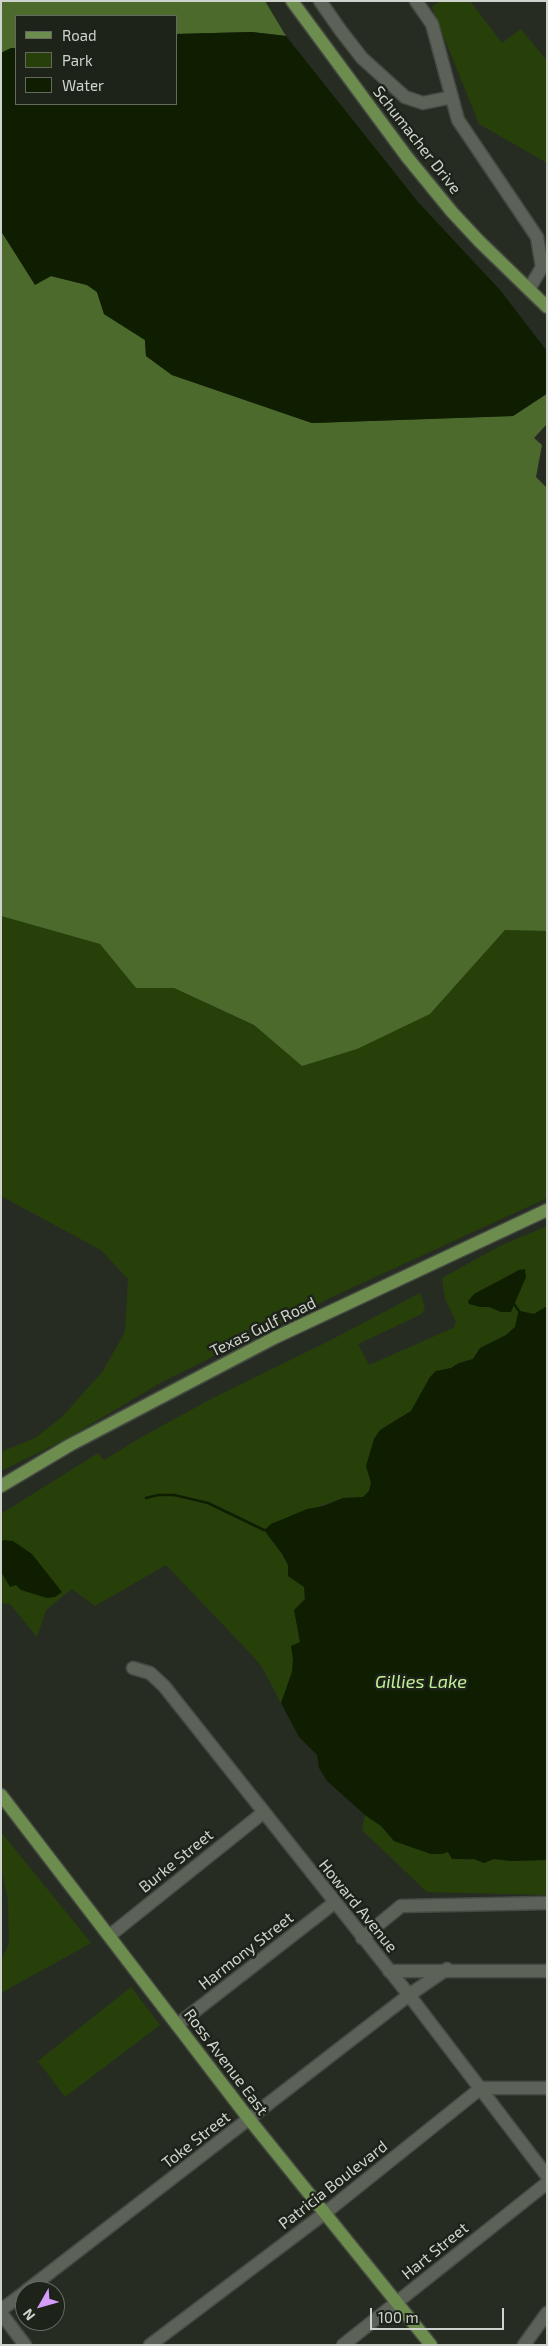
<!DOCTYPE html>
<style>
body{margin:0}
#map{position:relative;width:548px;height:2346px;overflow:hidden;background:#272c23;font-family:"Exo 2",sans-serif}
canvas{display:block}
.frame{position:absolute;inset:0;border:2px solid #cfd3cd;pointer-events:none}
.legend{position:absolute;left:15px;top:15px;width:162px;height:90px;box-sizing:border-box;background:#1e231a;border:1px solid #656962;margin:0;padding:6px 9px;list-style:none;font-size:15px;color:#cfd3cd}
.legend li{display:flex;align-items:center;gap:10px;height:25px}
.legend b{width:25px;border:1px solid #656962}
.north{position:absolute;left:15px;top:2281px;width:50px;height:50px;box-sizing:border-box;background:#1e231a;border:1px solid #656962;border-radius:50%;rotate:232deg;font-size:14px;font-weight:700;line-height:20px;text-align:center;color:#cfd3cd}
.north::after{content:'';display:block;margin:auto;width:18px;height:22px;background:#d59cfb;clip-path:polygon(50% 0,100% 100%,50% 72%,0 100%)}
.scale{position:absolute;left:370px;top:2308px;width:134px;height:22px;box-sizing:border-box;border:2px solid #cfd3cd;border-top:0;padding-left:6px;font-size:15px;line-height:18px;white-space:nowrap;color:#cfd3cd;-webkit-text-stroke:4px #1e231a;paint-order:stroke}
</style>
<div id="map">
<canvas width="548" height="2346"></canvas>
<div class="frame"></div>
<ul class="legend">
<li><b style="height:6px;background:#6d8d4e"></b>Road</li>
<li><b style="height:14px;background:#27400a"></b>Park</li>
<li><b style="height:14px;background:#0f1e00"></b>Water</li>
</ul>
<div class="north">N</div>
<div class="scale">100 m</div>
</div>
<script>
const context = document.querySelector('canvas').getContext('2d');
context.lineJoin = 'round';
function fill(path, color) { context.fillStyle = color; context.fill(path, 'evenodd'); }
const poly = rows => new Path2D(rows.map(r => 'M' + r).join(''));
function stroke(path, color, width, dash) { context.strokeStyle = color; context.lineWidth = width; context.lineCap = dash ? 'butt' : 'round'; context.setLineDash(dash || []); context.stroke(path); }
function label(font, color, halo, rows, align = 'center') {
  context.font = font + ' "Exo 2",sans-serif'; context.lineWidth = 5; context.setLineDash([]); context.textBaseline = 'middle'; context.strokeStyle = halo; context.fillStyle = color; for (const [text, x, y, turn = 0] of rows) {
    context.save(); context.translate(x, y); context.rotate((+turn || 0) * Math.PI / 180); context.textAlign = isNaN(turn) ? turn : align; if (halo) context.strokeText(text, 0, 0); context.fillText(text, 0, 0); context.restore();
  }
}
fill(poly([
 [440,1,470,1,502,43,521,29,547,61,547,163,479,124,432,7],
 [1,916,100,944,136,988,174,988,254,1025,302,1066,430,1014,505,930,547,931,547,1198,336,1295,160,1383,66,1439,1,1471,1,1452,35,1438,62,1417,103,1371,125,1332,128,1279,101,1250,1,1196],
 [547,1226,547,1306,534,1314,518,1313,515,1327,506,1335,480,1348,473,1359,459,1363,451,1368,436,1371,430,1377,411,1411,380,1430,374,1439,367,1466,371,1483,369,1491,363,1497,343,1498,271,1524,288,1565,288,1576,304,1587,305,1599,295,1611,300,1642,291,1646,293,1659,292,1672,281,1703,262,1667,251,1654,166,1565,95,1606,72,1589,46,1610,37,1637,10,1604,1,1603,1,1514,98,1453,104,1460,140,1438,213,1398,331,1340,420,1293,425,1307,422,1314,358,1344,369,1365,453,1328,456,1322,445,1298,442,1278,502,1245],
 [365,1815,381,1826,394,1841,431,1854,448,1852,465,1860,474,1859,484,1863,494,1859,510,1861,547,1860,547,1895,427,1892,362,1830],
 [1,1832,91,1943,1,1993,1,1961,9,1943,8,1900,1,1866],
 [131,1987,160,2025,65,2097,38,2061]
]), '#27400a');
fill(poly([
 [1,1,265,1,286,36,252,32,176,34,176,16,16,16,16,48,11,48,1,53],
 [1,231,35,284,51,276,87,285,97,292,104,314,145,340,146,356,172,375,312,423,513,416,547,394,547,424,534,438,542,445,536,477,547,488,547,931,505,930,430,1014,357,1049,302,1066,254,1025,174,988,136,988,100,944,1,916]
]), '#4b6a2c');
fill(poly([
 [252,32,286,36,418,202,500,290,547,351,546,394,513,416,312,423,172,375,146,356,145,340,104,314,97,292,87,285,51,276,35,285,1,231,1,53,11,48,16,48,16,104,176,104,176,34],
 [525,1269,526,1277,511,1312,501,1312,489,1307,480,1307,469,1304,468,1301,474,1294,519,1270],
 [547,1306,547,1860,510,1861,494,1859,484,1863,474,1859,452,1859,448,1852,442,1854,431,1854,394,1841,381,1826,365,1815,327,1781,319,1768,317,1755,299,1737,281,1703,292,1672,293,1659,291,1646,300,1642,294,1610,305,1599,304,1587,288,1576,288,1565,282,1554,264,1530,271,1524,307,1509,324,1506,343,1498,363,1497,369,1491,371,1483,366,1466,374,1439,380,1430,411,1411,430,1377,436,1371,451,1368,459,1363,473,1359,480,1348,506,1335,515,1327,518,1313,520,1311,534,1314],
 [4,1540,13,1541,32,1554,62,1592,55,1597,47,1598,21,1590,16,1585,10,1587,1,1572,1,1542]
]), '#0f1e00');
stroke(poly([
 [514,1304,521,1314],
 [146,1498,158,1495,174,1495,208,1503,264,1530]
]), '#0f1e00', 2.5);
const minor = poly([
 [320,1,341,31,362,58,405,97,423,103,452,97],
 [416,1,432,24,458,120,537,237,542,267,529,289],
 [133,1668,150,1673,164,1686,409,1995,547,2176],
 [109,1936,264,1812],
 [362,1938,401,1906,547,1903],
 [389,1971,547,1971],
 [177,2025,334,1903],
 [26,2291,409,1995,447,1969],
 [1,2310,25,2292],
 [1,2313,25,2345],
 [150,2345,325,2213,481,2088,547,2088],
 [343,2345,547,2183],
 [524,2345,547,2313]
]);
const major = poly([
 [292,1,407,157,452,212,479,241,547,307],
 [1,1486,70,1445,274,1338,547,1210],
 [1,1795,249,2119,431,2345]
]);
stroke(minor, '#454a42', 15);
stroke(major, '#454a42', 15);
stroke(minor, '#5c6258', 12);
stroke(major, '#6d8d4e', 12);
label('16px', '#cfd3cd', '#1e231a', [
 ["Schumacher Drive",417,140,52],
 ["Texas Gulf Road",263,1327,-26],
 ["Burke Street",176,1861,-39],
 ["Howard Avenue",358,1906,51],
 ["Harmony Street",246,1951,-38],
 ["Ross Avenue East",226,2062,53],
 ["Toke Street",196,2140,-38],
 ["Patricia Boulevard",333,2185,-38],
 ["Hart Street",435,2251,-39]
]);
label('italic 18px', '#c1f096', '#1e231a', [
 ["Gillies Lake",421,1682]
]);
</script>
